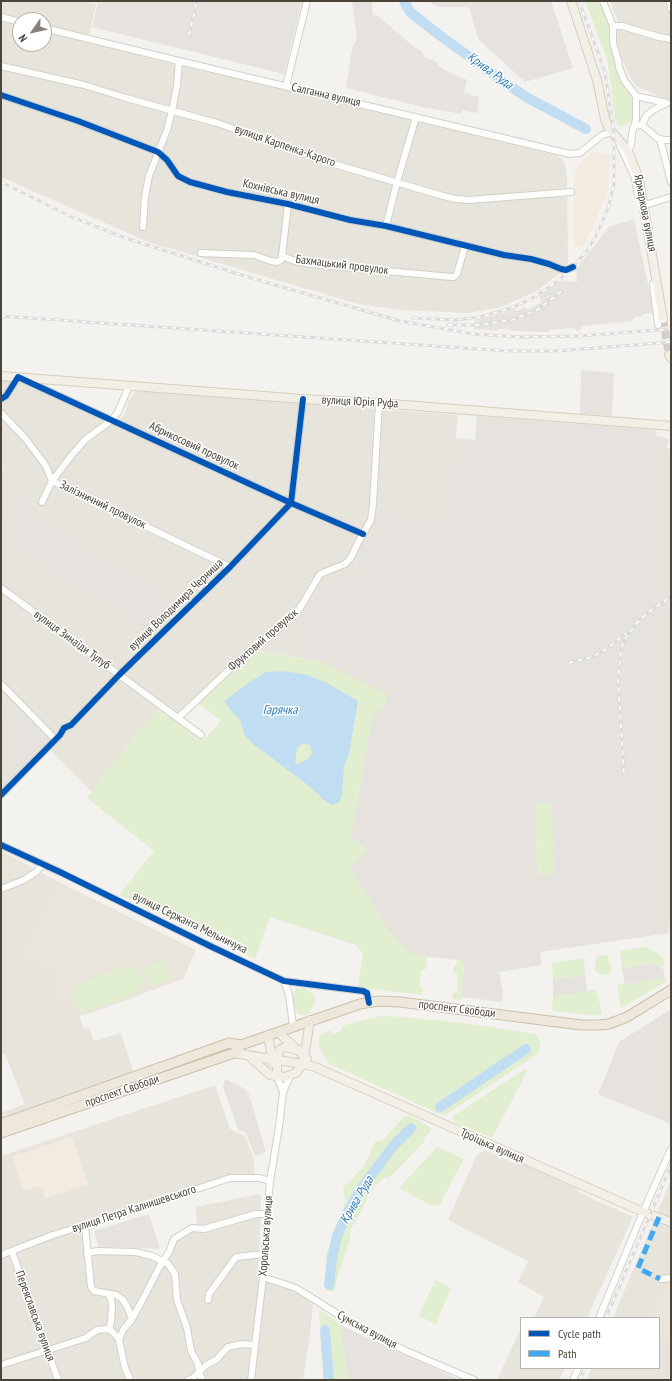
<!DOCTYPE html>
<meta charset="utf-8">
<style>
body{margin:0}
#map{position:relative;width:672px;height:1381px;overflow:hidden;background:#f4f2ee;font-family:"PT Sans Narrow",sans-serif}
canvas{display:block}
.frame{position:absolute;inset:0;border:2px solid #4b4439;pointer-events:none}
.legend{position:absolute;left:520px;top:1317px;width:140px;height:52px;box-sizing:border-box;background:#fff;border:1px solid #b7b4b0;margin:0;padding:5px 7px;list-style:none;font-size:12px;color:#4b4439}
.legend li{display:flex;align-items:center;gap:8px;height:20px}
.legend b{width:20px;border:1px solid #b7b4b0}
.north{position:absolute;left:12px;top:12px;width:40px;height:40px;box-sizing:border-box;background:#fff;border:1px solid #b7b4b0;border-radius:50%;rotate:236deg;font-size:11px;font-weight:700;line-height:16px;text-align:center;color:#4b4439}
.north::after{content:'';display:block;margin:auto;width:14px;height:18px;background:#868178;clip-path:polygon(50% 0,100% 100%,50% 72%,0 100%)}
</style>
<div id="map">
<canvas width="672" height="1381"></canvas>
<div class="frame"></div>
<ul class="legend">
<li><b style="height:5px;background:#0057b8"></b>Cycle path</li>
<li><b style="height:5px;background:#3fa9f5"></b>Path</li>
</ul>
<div class="north">N</div>
</div>
<script>
const context = document.querySelector('canvas').getContext('2d');
context.lineJoin = 'round';
function fill(path, color) { context.fillStyle = color; context.fill(path, 'evenodd'); }
const poly = rows => new Path2D(rows.map(r => 'M' + r).join(''));
function stroke(path, color, width, dash) { context.strokeStyle = color; context.lineWidth = width; context.lineCap = dash ? 'butt' : 'round'; context.setLineDash(dash || []); context.stroke(path); }
function label(font, color, halo, rows, align = 'center') {
  context.font = font + ' "PT Sans Narrow",sans-serif'; context.lineWidth = 3; context.setLineDash([]); context.textBaseline = 'middle'; context.strokeStyle = halo; context.fillStyle = color; for (const [text, x, y, turn = 0] of rows) {
    context.save(); context.translate(x, y); context.rotate((+turn || 0) * Math.PI / 180); context.textAlign = isNaN(turn) ? turn : align; if (halo) context.strokeText(text, 0, 0); context.fillText(text, 0, 0); context.restore();
  }
}
fill(poly([
 [1,1,84,1,96,4,88,41,172,64,269,86,557,155,562,159,565,165,567,177,568,264,559,274,537,291,501,307,469,313,397,310,355,303,148,242,1,177],
 [20,20,44,20,44,44,20,44],
 [610,1,671,1,671,101,635,86,617,50,618,22],
 [1,380,23,383,113,425,124,415,129,400,136,391,458,415,452,467,451,468,441,527,377,542,360,540,361,563,360,574,317,585,297,657,260,651,197,702,192,699,172,718,158,709,141,730,139,730,92,792,45,745,52,738,22,709,10,720,1,713,1,524,19,550,131,618,151,634,167,597,40,520,43,516,1,467],
 [31,867,59,882,23,956,57,975,61,1000,78,1012,84,1029,89,1028,94,1041,121,1033,134,1073,1,1119,1,1113,25,1104,5,1054,1,1055,1,882,9,879],
 [215,1085,230,1129,245,1136,254,1160,254,1175,230,1176,1,1250,1,1156],
 [485,1150,633,1217,587,1318,534,1318,544,1297,518,1282,528,1261,448,1220,476,1156],
 [671,1180,671,1380,587,1380,592,1368,659,1368,659,1318,613,1318],
 [258,1194,261,1195,261,1202,258,1280,286,1288,300,1294,313,1304,310,1334,303,1380,1,1380,1,1258,52,1238,76,1232,83,1231,86,1255,99,1253,140,1256,150,1258,164,1264,176,1241,187,1232,197,1230,196,1207],
 [521,1328,521,1368,565,1368,559,1380,497,1380]
]), '#e7e4dc');
fill(poly([
 [594,152,611,155,607,194,584,245,574,248,573,192,575,170,584,158],
 [72,1137,88,1185,45,1199,40,1186,23,1191,12,1157]
]), '#f3ebdf');
fill(poly([
 [90,1,302,1,284,74,92,27,98,3],
 [352,1,372,1,373,15,378,16,414,47,421,51,425,57,437,62,438,66,448,72,467,80,464,93,479,97,477,113,463,110,461,114,422,107,346,88,352,48,357,39],
 [427,1,551,1,573,68,525,82,478,39,469,7,438,7],
 [634,219,654,313,643,314,640,317,636,317,631,321,582,326,579,332,573,328,550,330,549,332,511,331,510,329,499,329,497,331,474,329,475,320,496,315,515,309,516,311,525,307,527,310,542,302,539,296,560,281,577,282,576,269,609,227],
 [581,370,614,373,612,416,580,414],
 [477,416,655,430,657,433,656,436,669,439,667,448,671,450,671,927,669,927,669,933,540,952,542,965,473,976,460,960,414,955,406,950,390,933,350,868,367,850,351,837,373,712,322,662,297,657,317,585,360,573,361,563,358,560,359,540,377,541,380,510,441,527,456,438,475,440],
 [1,467,43,516,40,520,167,597,174,610,151,634,131,618,19,550,1,524],
 [22,708,52,738,1,791,1,713,10,720],
 [671,1009,671,1124,598,1094,619,1042],
 [340,1325,460,1380,348,1380]
]), '#e6e2de');
fill(poly([
 [1,851,31,867,9,879,1,882],
 [59,882,196,950,183,979,82,1016,61,1000,57,975,24,960,23,956],
 [667,1279,671,1281,671,1342,659,1337,659,1318,651,1318,653,1312,648,1310,654,1295,659,1296]
]), '#eae5da');
fill(poly([
 [585,1,602,1,611,27,617,60,635,97,635,120,622,127,618,126,615,120,609,71,606,56],
 [260,651,322,662,388,695,382,710,373,712,351,837,367,850,350,868,390,933,406,950,414,955,427,956,426,969,421,971,419,986,423,989,422,995,358,987,363,954,356,945,270,917,255,959,119,895,154,851,87,798,139,730,141,730,158,709,204,740,221,721,197,702],
 [535,803,552,803,554,874,537,875],
 [646,947,662,956,665,967,658,966,655,963,622,968,620,951],
 [605,955,608,956,612,969,610,973,605,975,598,973,595,970,596,957,598,956],
 [583,958,584,958,585,975,553,980,552,963],
 [457,959,460,960,464,964,462,1000,452,999,453,993,457,991,458,975,454,973,454,966,456,966],
 [164,960,171,979,150,987,143,968],
 [131,965,139,970,143,978,143,984,138,992,89,1011,80,1009,76,1005,74,999,74,992,76,987,80,984,122,967],
 [665,978,666,981,664,983,621,1008,617,985],
 [297,988,307,990,313,994,315,999,315,1003,310,1012,307,1015,300,1015,293,1005,294,992],
 [596,989,602,1013,601,1015,587,1015,554,1011,552,1009,553,997],
 [380,1016,402,1017,463,1023,535,1034,539,1040,540,1049,536,1055,444,1116,330,1064,323,1055,319,1046,319,1038,321,1035,331,1030,332,1034,343,1030,342,1026,363,1020],
 [525,1069,528,1070,492,1138,455,1122,452,1118,453,1116],
 [405,1115,412,1117,432,1129,425,1137,424,1142,389,1178,383,1178,371,1192,349,1233,351,1237,338,1275,334,1292,326,1290,326,1256,345,1202,343,1186,346,1185,364,1166,375,1142,383,1140],
 [437,1147,464,1159,439,1206,433,1204,432,1206,399,1188],
 [435,1280,451,1288,436,1324,419,1316],
 [319,1310,333,1318,340,1325,348,1380,323,1380]
]), '#e1eecf');
fill(poly([
 [532,908,535,932,496,941,492,911],
 [655,963,658,966,663,968,665,978,625,984,622,968],
 [464,964,473,976,499,971,503,992,502,1002,462,997],
 [585,975,587,991,553,997,553,980],
 [225,1079,245,1089,249,1094,266,1152,255,1156,246,1133,238,1129,223,1087],
 [516,1161,578,1189,576,1194,514,1166],
 [149,1214,160,1249,99,1247,94,1231]
]), '#e6e3df');
fill(poly([
 [282,671,304,674,325,682,358,701,349,754,344,766,342,795,340,801,336,804,332,805,325,801,313,789,252,743,244,734,240,720,232,712,224,701,253,680,266,672],
 [303,743,309,745,311,747,312,753,308,759,297,764,295,762,297,748]
]), '#c0ddf1');
stroke(poly([
 [404,1,410,12,438,34,508,85,528,98,586,129],
 [440,1107,526,1049],
 [329,1285,332,1258,337,1236,347,1214,361,1189,394,1145,411,1128],
 [325,1330,329,1380]
]), '#c0ddf1', 10);
stroke(poly([
 [663,319,669,355]
]), '#d2cfca', 8, [8, 4]);
const minor = poly([
 [603,1,613,26,613,43,618,60,619,67,624,80,636,96,667,103],
 [670,1,671,9],
 [1,17,20,22],
 [613,26,622,26,659,37,671,39],
 [44,28,179,61,570,154,580,153,602,135,612,132],
 [1,66,84,85,126,98,217,123,334,164,443,196,456,199,469,200,571,192],
 [286,86,307,1],
 [1,95,78,121,158,152,167,160,178,176,190,182,227,192,288,204,350,220,386,226,504,255,531,259,549,264,561,269,566,270,573,267],
 [642,125,646,116,653,110,667,103],
 [634,126,642,125,657,138,664,140,671,140],
 [660,139,671,182],
 [619,143,635,178,638,196],
 [628,151,631,145,632,133,636,120,636,96],
 [645,205,671,197],
 [386,226,397,182,416,117],
 [143,227,145,196,149,176,167,130,172,111,177,86,179,61],
 [201,253,254,255,271,261,277,262,281,260,282,256,295,261,312,264,451,277,454,277,457,274,465,246],
 [282,256,288,204],
 [653,284,658,325],
 [1,399,6,396,18,377,291,503,363,534],
 [1,413,25,438,46,466,52,481,230,567],
 [42,502,52,481,71,456,86,439,112,420,118,412,129,386],
 [1,588,201,735],
 [1,684,56,740],
 [178,718,247,653,273,634,300,608,320,574,345,564,350,559,360,539,371,520,373,504,379,403],
 [1,795,60,735,64,728,71,725,119,675,230,567,291,503,303,399],
 [1,845,60,872,210,946,284,981,363,991,367,993,369,1003],
 [1,889,24,880,36,872,43,864],
 [284,981,289,995,293,1026],
 [277,1077,283,1092],
 [85,1226,91,1287,94,1291,116,1295,122,1299,127,1306,132,1319],
 [12,1252,58,1380],
 [87,1253,97,1251,136,1252,152,1256,168,1264,175,1274,177,1300,187,1328,191,1351,198,1364,199,1371,202,1380],
 [1,1255,53,1235,136,1209,230,1178,260,1178,270,1181],
 [263,1277,296,1288,347,1320,406,1351,474,1380],
 [660,1279,671,1278],
 [108,1294,111,1299,112,1306,111,1322,109,1330],
 [208,1300,209,1294,236,1257,264,1254],
 [599,1318,643,1212,671,1149],
 [119,1340,123,1330,132,1319,144,1297,162,1262,169,1252,174,1239,192,1228,204,1229,256,1214,267,1214],
 [1,1365,86,1338,97,1330,107,1329,112,1331,119,1340,125,1368,130,1380],
 [188,1380,193,1378,206,1365,216,1360,228,1347,242,1344,255,1345],
 [251,1380,263,1277,270,1181,279,1127,283,1092,290,1076],
 [573,1380,578,1368]
]);
const major = poly([
 [571,1,597,80,605,119,608,127,628,151,639,179,663,319],
 [669,355,671,358],
 [1,376,303,399,379,403,671,426],
 [278,1032,307,1059],
 [268,1035,273,1063],
 [234,1053,303,1064,315,1067,643,1212,671,1222],
 [249,1056,270,1075,284,1077,296,1073,303,1064,310,1020],
 [277,1077,277,1060,279,1050,285,1047,298,1050]
]);
const highway = poly([
 [1,1124,229,1043,241,1045,360,1004,379,1001,400,1002,581,1025,599,1025,609,1024,627,1017,671,990],
 [1,1133,234,1053,241,1045]
]);
stroke(minor, '#d2d0cb', 8);
stroke(major, '#d6cebb', 10);
stroke(highway, '#ccbfa9', 11);
stroke(minor, '#fdfdfc', 6);
stroke(major, '#f2efe6', 8);
stroke(highway, '#ede8db', 9);
const rail = poly([
 [189,35,197,1],
 [1,182,72,217,125,238,248,277,400,321,473,334,521,337,580,336,671,329],
 [1,316,507,351,557,351,671,342],
 [413,318,457,320,480,317,508,309,531,299,558,281,573,267,586,252,596,236,608,208,614,185,614,134,605,72,579,1],
 [448,325,478,325,512,320,537,310,562,291],
 [636,624,647,613,671,597],
 [569,663,592,657,608,648,626,633],
 [624,773,618,679,621,649,626,637,639,620],
 [606,1318,671,1166],
 [580,1380,585,1368]
]);
stroke(rail, '#dbdbda', 3);
stroke(rail, '#fff', 1.5, [4.5]);
stroke(poly([
 [659,1217,638,1268,660,1279]
]), '#3fa9f5', 5, [10, 5]);
stroke(poly([
 [1,95,78,121,158,152,167,160,178,176,190,182,227,192,288,204,350,220,386,226,504,255,531,259,549,264,561,269,566,270,573,267],
 [1,399,6,396,18,377,291,503,363,534],
 [1,795,60,735,64,728,71,725,119,675,230,567,291,503,303,399],
 [1,845,60,872,210,946,284,981,363,991,367,993,369,1003]
]), '#0057b8', 6);
label('12px', '#4b4439', '#fff', [
 ["Салганна вулиця",326,95,13],
 ["вулиця Карпенка-Карого",285,146,19],
 ["Кохнівська вулиця",281,192,13],
 ["Ярмаркова вулиця",645,213,79],
 ["Бахмацький провулок",342,265,7],
 ["вулиця Юрія Руфа",360,402,3],
 ["Абрикосовий провулок",194,446,25],
 ["Залізничний провулок",103,505,26],
 ["вулиця Володимира Черниша",176,605,-44],
 ["вулиця Зинаїди Тулуб",72,640,36],
 ["Фруктовий провулок",263,640,-41],
 ["вулиця Сержанта Мельничука",190,923,26],
 ["проспект Свободи",457,1009,7],
 ["проспект Свободи",122,1091,-19],
 ["Троїцька вулиця",492,1146,24],
 ["вулиця Петра Калнишевського",134,1209,-18],
 ["Хорольська вулиця",266,1236,-86],
 ["Переяславська вулиця",35,1316,70],
 ["Сумська вулиця",367,1330,28]
]);
label('italic 13px', '#2e7ab2', '#fff', [
 ["Крива Руда",490,71,36],
 ["Гарячка",280,710],
 ["Крива Руда",357,1200,-59]
]);
</script>
